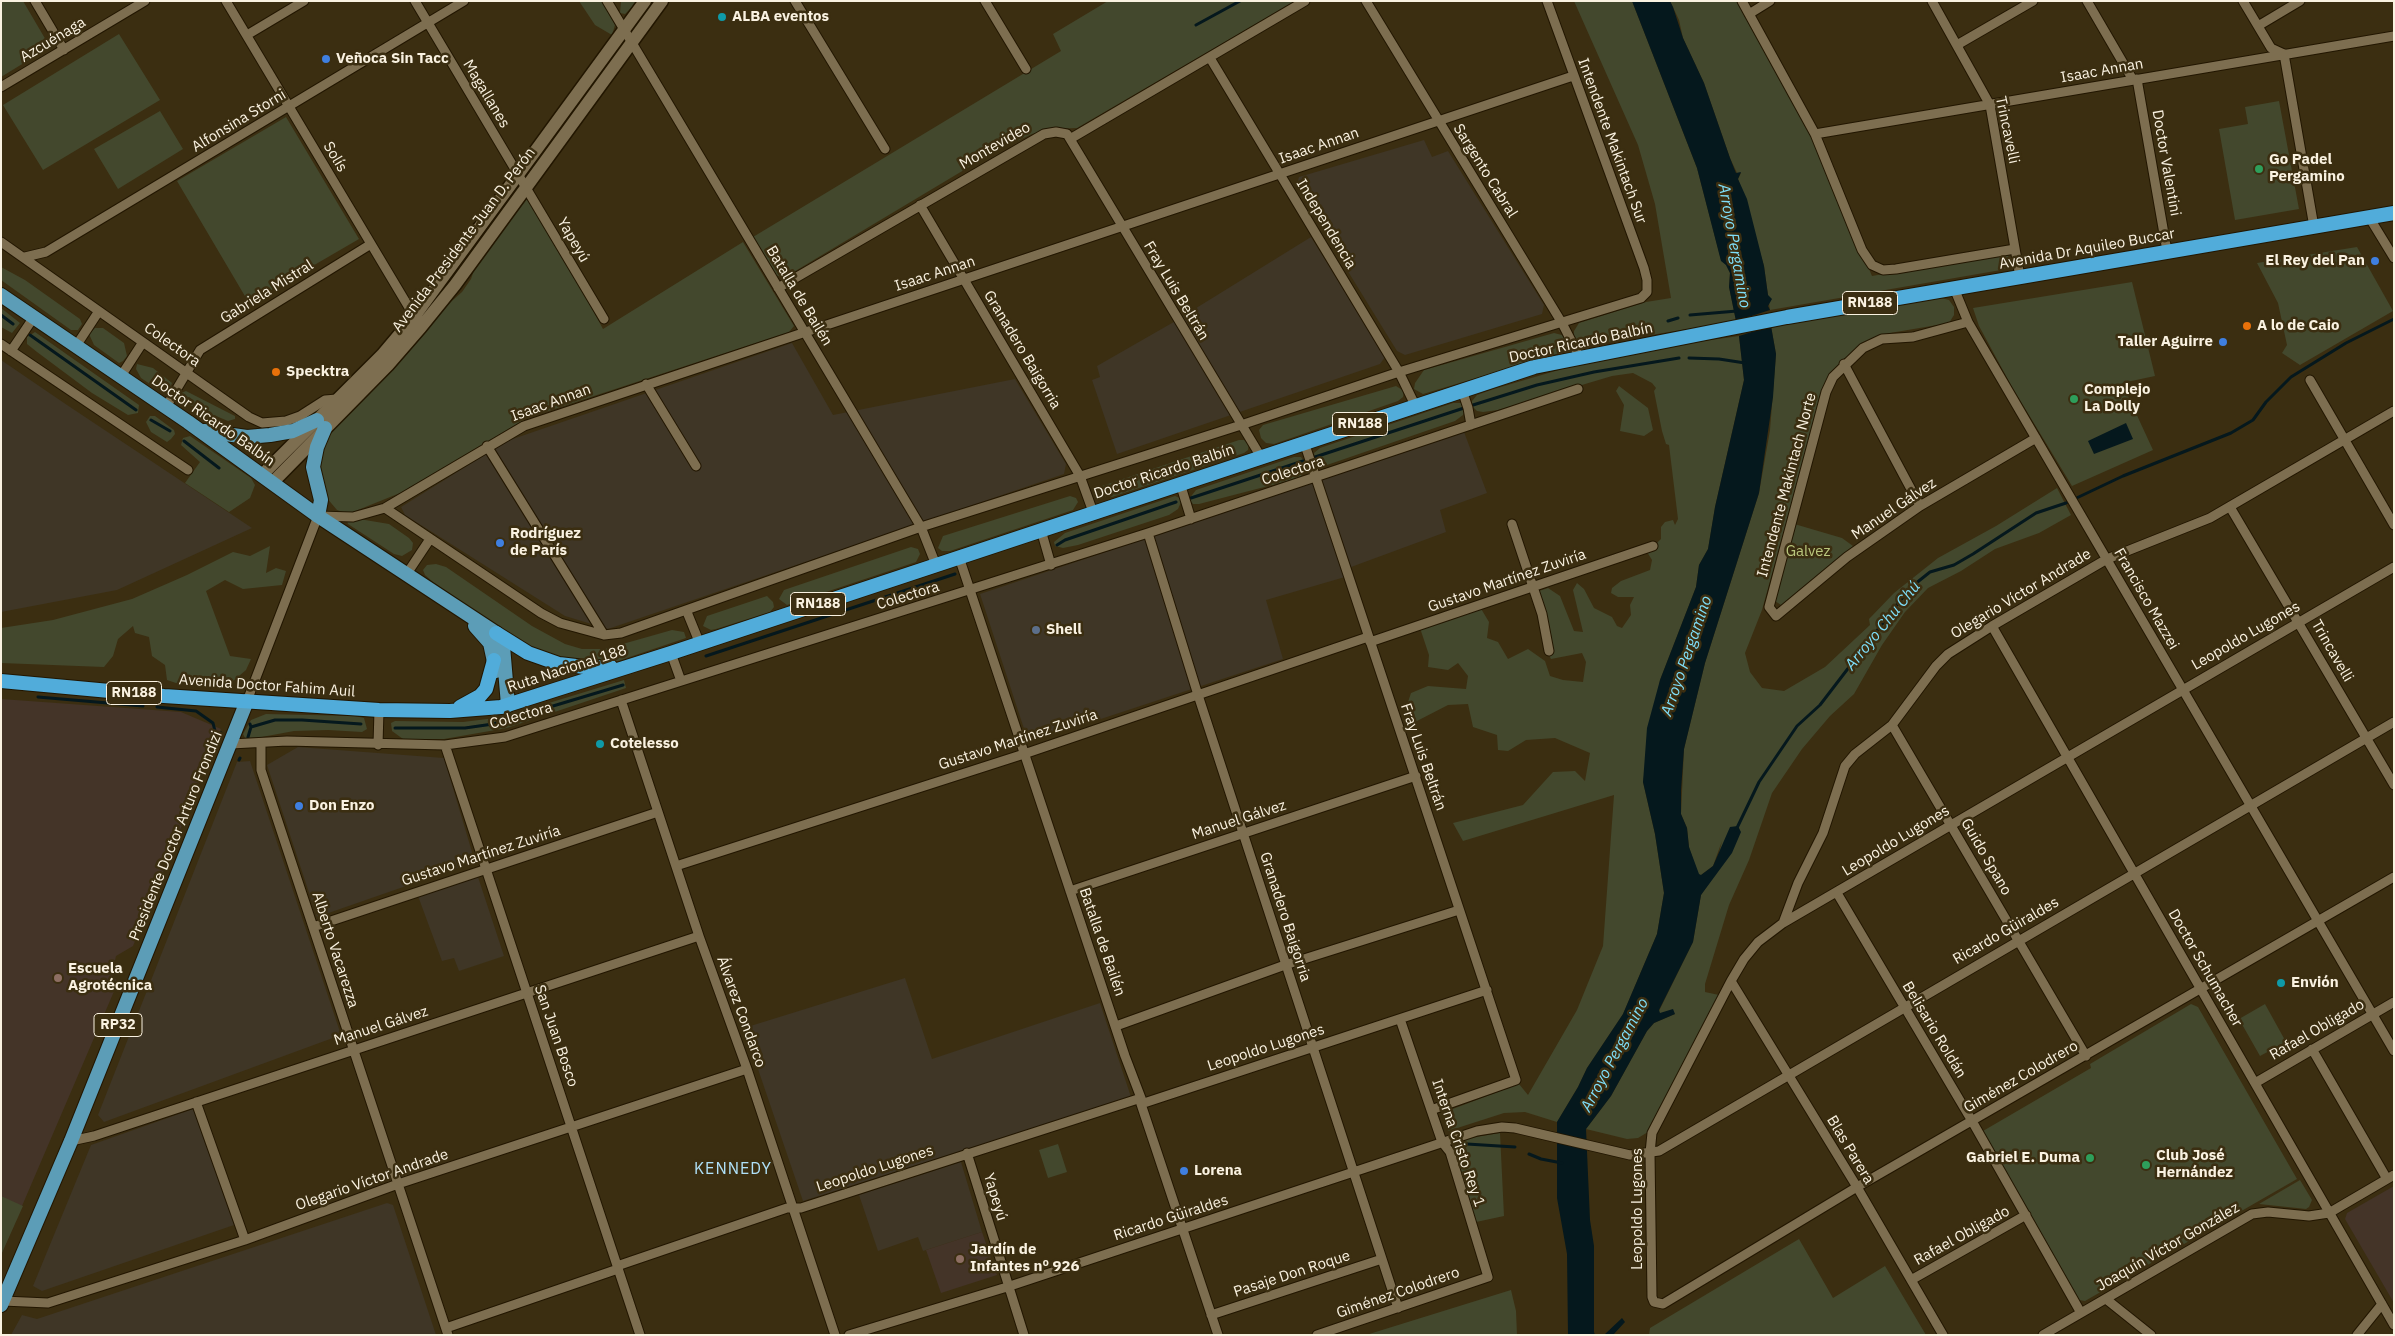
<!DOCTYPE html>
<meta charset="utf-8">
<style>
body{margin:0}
#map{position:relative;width:2395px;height:1336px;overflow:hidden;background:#3b2e11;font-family:"IBM Plex Sans",sans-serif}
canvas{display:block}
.frame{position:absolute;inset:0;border:2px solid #faf2e1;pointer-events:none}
</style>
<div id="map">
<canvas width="2395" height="1336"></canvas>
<div class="frame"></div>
</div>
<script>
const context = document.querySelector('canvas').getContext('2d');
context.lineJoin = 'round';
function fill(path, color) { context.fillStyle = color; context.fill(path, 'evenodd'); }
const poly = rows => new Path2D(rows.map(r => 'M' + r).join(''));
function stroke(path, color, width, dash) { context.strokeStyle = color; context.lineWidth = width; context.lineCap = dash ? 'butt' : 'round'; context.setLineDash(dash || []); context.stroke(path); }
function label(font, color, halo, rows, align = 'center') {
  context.font = font + ' "IBM Plex Sans",sans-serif'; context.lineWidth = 5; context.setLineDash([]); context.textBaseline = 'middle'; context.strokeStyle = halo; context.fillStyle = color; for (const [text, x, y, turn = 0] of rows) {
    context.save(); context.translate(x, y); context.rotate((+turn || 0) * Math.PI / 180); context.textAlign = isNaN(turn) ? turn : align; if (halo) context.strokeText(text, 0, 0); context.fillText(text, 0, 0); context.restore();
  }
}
fill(poly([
 [1424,140,1432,157,1448,151,1544,305,1542,314,1405,355,1397,351,1296,187,1299,177],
 [1311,237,1385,357,1380,364,1117,454,1092,380,1100,377,1097,366,1172,323],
 [792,343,833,415,1015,379,1066,464,1064,474,608,629,565,616,405,515,401,507,507,441],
 [1,360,67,405,252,528,117,590,1,612],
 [1464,432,1487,493,1440,510,1446,532,1343,570,1345,577,1266,600,1283,659,1034,741,1027,738,980,594],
 [298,747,444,758,475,862,317,917,267,765],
 [250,761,341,1035,104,1122,98,1115,237,762],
 [478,877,504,956,459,971,454,958,442,961,418,896],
 [905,978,932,1059,1100,1003,1131,1097,803,1201,744,1028],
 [193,1109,234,1225,42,1291,33,1286,91,1145],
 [961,1162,982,1232,923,1251,918,1237,878,1251,859,1195],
 [387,1203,393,1205,436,1335,11,1335,22,1315,37,1319]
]), '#3f3626');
fill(poly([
 [1,699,181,712,221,729,133,946,116,956,112,974,118,982,1,1255],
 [2394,1186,2394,1303,2345,1219,2347,1213],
 [982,1232,997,1275,941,1293,926,1250]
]), '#443428');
fill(poly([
 [1,1,23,1,50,47,1,77],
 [579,1,602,1,615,25,612,35,595,25],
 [621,1,638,1,625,14,620,13],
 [1108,1,1295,1,1077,128,1052,129,1032,134,994,152,787,276,781,277,776,275,753,237,1061,51,1053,34],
 [1574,1,1632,1,1697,168,1721,260,1726,265,1730,273,1729,287,1736,321,1584,346,1579,344,1574,338,1574,331,1579,323,1646,302,1671,298,1655,204,1638,145],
 [1670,1,1737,1,1813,136,1872,276,1999,254,2008,256,2010,259,2009,267,2001,270,1770,310,1764,266,1738,179,1741,173,1737,173,1730,158,1704,83,1683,38,1679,20],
 [119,34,160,100,43,170,3,105],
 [2279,101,2299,209,2235,220,2219,129,2248,124,2245,107],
 [160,111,183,149,118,189,94,149],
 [286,117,359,239,249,303,177,181],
 [524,199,534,201,603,329,743,242,794,326,789,332,527,418,400,493,348,514,337,510,326,497,319,478,319,459,330,430,392,371,445,307,462,292,471,279,475,267],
 [2357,247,2393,311,2300,365,2282,353,2287,345,2278,303,2257,263],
 [1,267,25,280,80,319,82,324,78,330,71,330,1,280],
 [2132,282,2155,376,2122,383,2153,450,2072,486,2012,387,1979,326,1973,308],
 [1941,298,1949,300,1954,307,1954,315,1949,323,1890,333,1868,341,1849,355,1832,374,1821,397,1762,610,1745,653,1750,672,1762,688,1784,691,1825,667,1870,625,1869,619,1894,593,1938,558,1996,526,2057,488,2071,515,2039,533,1995,549,1961,571,1928,588,1905,612,1882,645,1854,694,1830,716,1802,749,1772,793,1749,860,1729,905,1705,984,1705,992,1719,995,1648,1132,1638,1138,1627,1139,1586,1129,1611,1096,1647,1031,1654,1023,1675,1014,1659,1013,1659,1011,1693,942,1701,895,1713,877,1722,841,1713,866,1701,875,1698,875,1689,847,1687,828,1681,814,1684,749,1705,663,1759,493,1770,430,1776,354,1771,326],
 [1,308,20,323,12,333,1,327],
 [95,328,103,328,124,343,127,356,123,361,119,363,94,345,89,334],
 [35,332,139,405,138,413,128,415,92,393,37,352,27,344,27,337],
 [1554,333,1562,335,1570,347,1566,351,1423,394,1414,389,1415,383,1424,370],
 [1739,336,1744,380,1715,507,1708,549,1699,565,1696,587,1660,680,1643,782,1655,834,1664,893,1657,934,1623,1014,1587,1068,1578,1087,1557,1122,1525,1112,1504,1113,1448,1131,1442,1113,1519,1084,1528,1095,1577,1010,1603,946,1614,795,1463,841,1453,823,1523,805,1553,772,1575,771,1585,781,1590,753,1555,738,1526,740,1508,751,1498,750,1497,735,1473,727,1468,704,1448,705,1415,722,1406,708,1411,693,1428,686,1466,689,1468,676,1458,663,1448,670,1428,667,1429,655,1420,628,1480,607,1489,622,1487,638,1498,642,1508,659,1528,649,1545,661,1550,676,1563,680,1583,682,1586,662,1582,653,1551,659,1544,645,1552,638,1539,591,1548,588,1560,596,1574,631,1583,632,1573,590,1577,583,1584,589,1594,608,1612,617,1617,626,1622,628,1631,615,1630,605,1634,597,1618,597,1611,593,1612,588,1621,581,1650,570,1652,560,1647,552,1661,539,1661,527,1665,522,1673,520,1675,525,1678,519,1669,445,1666,444,1662,431,1654,391,1656,388,1652,383,1633,373,1612,376,1498,410,1483,412,1477,411,1472,406,1472,401,1477,395,1494,389,1562,369,1654,348],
 [137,364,153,368,172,383,169,391,159,390,141,378,136,369],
 [1396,386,1404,391,1403,397,1398,401,1274,444,1266,443,1261,438,1259,430,1263,425],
 [1619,386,1648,408,1653,430,1644,436,1620,431,1624,405,1616,391],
 [186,391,229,413,235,416,235,419,228,421,187,404,180,397,181,393],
 [1453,403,1462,403,1466,408,1463,415,1455,421,1324,466,1319,465,1315,459,1314,453,1320,448],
 [150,416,155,416,174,430,175,434,171,439,167,442,151,432,146,422],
 [190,436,251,478,255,485,250,498,229,512,185,483,200,462,181,445,183,438],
 [1239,440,1244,440,1249,444,1248,450,1244,453,1112,497,1099,497,1096,492,1099,487],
 [1294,457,1301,457,1306,464,1307,470,1299,478,1199,504,1193,504,1189,499,1196,490],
 [1070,496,1076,498,1078,502,1073,510,950,551,942,551,938,548,943,536],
 [1175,496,1180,498,1181,502,1178,509,1169,515,1078,545,1063,548,1055,546,1054,542,1065,533],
 [359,519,389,524,409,538,413,543,412,550,402,556,394,554,348,524,347,521],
 [1791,523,1842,538,1853,546,1781,605,1775,601],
 [270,546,266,573,276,568,286,571,282,585,243,589,225,580,206,591,230,656,251,659,246,670,232,682,179,684,167,680,165,665,152,656,149,637,135,633,133,626,118,639,113,656,104,667,1,663,1,628,53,620,132,599,187,575,233,552,250,556],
 [911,547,918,549,920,554,916,562,787,605,779,599,784,590],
 [436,564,446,567,532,626,565,644,582,649,605,649,672,630,684,632,686,638,618,661,598,663,562,660,524,645,433,582,425,575,423,570,427,565],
 [767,596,773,602,774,607,770,612,716,629,711,630,703,626,707,616],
 [624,680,626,688,507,728,444,739,403,739,392,731,391,723,395,721,463,722,503,717],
 [266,714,355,716,364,718,367,729,362,732,328,730,294,731,251,739,245,738,243,734,251,720],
 [2191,1004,2198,1007,2297,1179,2085,1301,2079,1300,1983,1131,2091,1068,2090,1064],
 [2265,1004,2286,1042,2260,1056,2239,1019],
 [1500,1133,1504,1216,1476,1222,1455,1151,1456,1146,1460,1142,1470,1138],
 [1058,1144,1067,1172,1048,1178,1039,1150],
 [2300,1180,2312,1200,2309,1207,2306,1209,2259,1204],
 [1,1196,23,1206,1,1255],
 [1799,1239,1833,1298,1885,1266,1926,1335,1649,1335,1650,1328],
 [1511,1290,1516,1311,1517,1335,1366,1335]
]), '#43482d');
fill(poly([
 [1632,1,1670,1,1673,7,1683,38,1704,83,1730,158,1736,173,1741,172,1738,179,1747,199,1764,266,1768,295,1772,299,1768,306,1770,310,1736,321,1729,287,1730,273,1726,265,1721,261,1697,168],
 [1771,326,1776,354,1773,397,1759,493,1705,663,1684,749,1681,790,1681,814,1687,828,1689,847,1699,874,1701,875,1713,866,1730,827,1738,826,1741,832,1732,853,1701,895,1693,942,1659,1010,1660,1013,1673,1009,1675,1014,1654,1023,1647,1031,1611,1096,1586,1129,1590,1220,1594,1246,1594,1332,1595,1335,1568,1335,1567,1254,1557,1198,1557,1122,1578,1087,1587,1068,1623,1014,1657,934,1664,893,1655,834,1643,782,1647,728,1660,680,1696,587,1699,565,1708,549,1715,507,1744,380,1739,336],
 [2126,423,2133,439,2094,454,2088,441],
 [1622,1318,1625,1322,1613,1335,1604,1335]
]), '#05181d');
stroke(poly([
 [1196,25,1240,1],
 [1,315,13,324],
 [1690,315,1737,311],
 [1668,321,1678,318],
 [30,335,136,410],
 [1689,358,1719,359,1745,363],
 [1473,405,1537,385,1594,372,1679,358],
 [151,420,170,431],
 [184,441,219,468],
 [1315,457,1464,408],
 [1191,498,1303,461],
 [1057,545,1065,540,1176,502],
 [706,656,955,574],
 [38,697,143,706],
 [157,707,196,711,213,723,216,735],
 [250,724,251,727,275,720,302,720,361,724],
 [395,728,465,728,493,724,623,685],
 [248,737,251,727],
 [214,740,216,735,221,733],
 [239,760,240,758],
 [1736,830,1759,782,1797,726,1820,705,1899,602,1915,584,1930,572,1954,565,1973,554,2036,513,2066,503,2123,476,2231,433,2253,420,2266,402,2291,377,2346,343,2394,319],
 [1467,1144,1515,1147],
 [1529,1154,1541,1159,1562,1163]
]), '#05181d', 3);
const minor = poly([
 [35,1,64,50],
 [226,1,417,321],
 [415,1,604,319],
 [607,1,921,527,936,565],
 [795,1,885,149],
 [985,1,1026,69],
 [1366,1,1562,323,1579,356],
 [1742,1,1815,134,1862,250,1872,265,1883,270,1896,269,2015,249],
 [1932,1,1990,105,2020,277],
 [2087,1,2133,80],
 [2243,1,2271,48,2284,54],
 [1749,14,1770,1],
 [2258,26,2300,1],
 [247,35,304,1],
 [1957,45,2033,1],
 [2284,54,2314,227],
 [1210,58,1399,372,1415,405],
 [2137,79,2167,251],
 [1,87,145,1],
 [1815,134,2394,36],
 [1070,139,1261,457],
 [920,205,1080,476,1093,512],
 [2369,217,2394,258],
 [1,242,249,417,262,423,286,421,300,416,325,400,337,399],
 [25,257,46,252,464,1],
 [778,288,1044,134,1056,132,1067,134,1070,139,1305,1],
 [1954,288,1968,322,2394,1051],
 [1968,322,1913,337,1882,339,1863,348,1833,377,1826,392,1769,607,1776,616,1847,557,1920,506,2036,438],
 [1,344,188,470],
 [76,346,99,311],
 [11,351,34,317],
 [1844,364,1920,506],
 [121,376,143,342],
 [2310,380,2394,525],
 [646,384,696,466],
 [1462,390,1468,408,1471,425],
 [166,407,200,350,371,244],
 [1304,442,1516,1080,1431,1110],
 [487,446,604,635],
 [1180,483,1191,519],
 [2230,507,2394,785],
 [385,508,541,613,560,623,604,635,621,633,921,527,1241,425,1399,372,1641,298,1647,292,1647,280,1644,268,1547,1],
 [1512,524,1542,614,1549,651],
 [1041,530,1051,565],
 [1148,533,1198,695,1398,1308],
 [959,557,1125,1056,1141,1098,1141,1104,1218,1335],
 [2394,567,1783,923,1758,942,1744,959,1731,981,1652,1133,1650,1153,1652,1297,1654,1302,1663,1304,1857,1187,2394,877],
 [406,575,430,539],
 [687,612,700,644],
 [1992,626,2394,1325],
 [1370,642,1653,546],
 [671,653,681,681],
 [621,700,699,936,747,1069,835,1335],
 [247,701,318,516,353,517,385,508,524,426,1573,76],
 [1892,725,2086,1056],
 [231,744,287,741,445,745,505,737,1148,533,1578,389],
 [261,744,261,770,448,1335],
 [378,745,379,710],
 [445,745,640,1335],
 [676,866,1024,754,1368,637],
 [1070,891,1416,776],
 [1837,893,1972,1121,2081,1313],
 [1783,923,1798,883,1823,833,1845,766,1855,754,1892,725,1936,666,1948,654,1992,626,2107,559,2210,518,2394,411],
 [313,927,658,812],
 [1731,981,1857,1187,1943,1335],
 [1116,1026,1285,965,1459,910],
 [2312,1049,2387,1179],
 [2255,1083,2394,1002],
 [196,1102,245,1240],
 [1141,1104,1487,990],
 [71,1141,94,1136,699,936],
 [967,1153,1024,1335],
 [617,1266,787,1208,801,1208,1141,1098],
 [1911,1280,2026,1215],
 [2106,1299,2151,1335],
 [3,1301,48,1303,245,1240,398,1184,747,1069],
 [1211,1315,1382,1259],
 [446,1328,618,1269],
 [849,1335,1007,1287,1477,1131,1502,1127,1515,1128,1630,1155,1659,1151,2394,722],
 [1317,1335,1488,1277,1450,1152,1442,1142,1400,1019],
 [2043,1335,2252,1214,2268,1212,2309,1216,2329,1213,2394,1175],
 [2357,1335,2382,1304]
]);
const secondary = poly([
 [262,475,382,355,414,317,645,1],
 [272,483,388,365,421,327,455,285,662,1]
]);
const primary = poly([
 [1,295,188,422,318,516,496,633,503,646,508,705],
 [204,431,247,437,270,435,293,431,317,420],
 [318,516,321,500,313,467,317,447,325,428],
 [475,626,490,643,496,671],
 [1,1305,71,1141,247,701]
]);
const trunk = poly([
 [496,633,528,653,559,664,593,668,610,666],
 [1,681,164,696,379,710,450,711,501,707,671,653,1534,367,1787,317,2394,213],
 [460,707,480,696,486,689,494,660]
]);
stroke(minor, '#221600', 11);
stroke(secondary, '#221600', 15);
stroke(primary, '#221600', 16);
stroke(trunk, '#221600', 16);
stroke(minor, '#7d6e50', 9);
stroke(secondary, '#7d6e50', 12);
stroke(primary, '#5c9db7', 14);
stroke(trunk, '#51acda', 14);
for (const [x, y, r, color] of [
 [722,17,5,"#0f9aa8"],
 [326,59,5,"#3f7fe0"],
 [2259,169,5,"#2e9e5b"],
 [2375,261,5,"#3f7fe0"],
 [2247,326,5,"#e8710a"],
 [2223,342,5,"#3f7fe0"],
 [276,372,5,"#e8710a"],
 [2074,399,5,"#2e9e5b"],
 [500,543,5,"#3f7fe0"],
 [1036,630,5,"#5c6f8a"],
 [600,744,5,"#0f9aa8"],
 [299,806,5,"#3f7fe0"],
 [58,978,5,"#8d6e63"],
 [2281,983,5,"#0f9aa8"],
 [2090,1158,5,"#2e9e5b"],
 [2146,1165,5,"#2e9e5b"],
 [1184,1171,5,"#3f7fe0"],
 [960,1259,5,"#8d6e63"]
]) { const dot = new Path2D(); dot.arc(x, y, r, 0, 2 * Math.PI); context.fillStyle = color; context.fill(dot); stroke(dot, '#3b2e11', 2); }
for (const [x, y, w] of [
 [1870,303,55],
 [1360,424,55],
 [818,604,55],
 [134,693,55],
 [118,1025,48]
]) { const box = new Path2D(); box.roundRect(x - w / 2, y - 11.5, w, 23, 4); context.fillStyle = '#3b2e11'; context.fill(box); stroke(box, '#faf2e1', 1); }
label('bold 14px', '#faf2e1', null, [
 ["RN188",1870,303],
 ["RN188",1360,424],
 ["RN188",818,604],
 ["RN188",134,693],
 ["RP32",118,1025]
]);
label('bold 15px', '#faf2e1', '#3b2e11', [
 ["ALBA eventos",732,17],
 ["Veñoca Sin Tacc",336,59],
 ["Go Padel",2269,160],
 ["Pergamino",2269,177],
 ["El Rey del Pan",2365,261,"right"],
 ["A lo de Caio",2257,326],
 ["Taller Aguirre",2213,342,"right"],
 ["Specktra",286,372],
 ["Complejo",2084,390],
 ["La Dolly",2084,407],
 ["Rodríguez",510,534],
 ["de París",510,551],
 ["Shell",1046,630],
 ["Cotelesso",610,744],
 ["Don Enzo",309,806],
 ["Escuela",68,969],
 ["Agrotécnica",68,986],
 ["Envión",2291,983],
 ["Club José",2156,1156],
 ["Hernández",2156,1173],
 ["Gabriel E. Duma",2080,1158,"right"],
 ["Lorena",1194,1171],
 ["Jardín de",970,1250],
 ["Infantes nº 926",970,1267]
], 'left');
label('15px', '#faf2e1', '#3b2e11', [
 ["Azcuénaga",53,40,-31],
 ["Isaac Annan",2102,71,-10],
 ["Magallanes",486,94,59],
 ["Alfonsina Storni",239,121,-31],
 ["Trincavelli",2007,130,78],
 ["Intendente Makintach Sur",1612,141,70],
 ["Montevideo",995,146,-30],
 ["Isaac Annan",1319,146,-19],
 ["Solís",335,157,59],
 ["Doctor Valentini",2166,163,80],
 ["Sargento Cabral",1485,171,58],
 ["Independencia",1326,224,59],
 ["Avenida Presidente Juan D. Perón",464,240,-53],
 ["Yapeyú",573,240,60],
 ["Avenida Dr Aquileo Buccar",2087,249,-10],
 ["Isaac Annan",935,274,-18],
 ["Fray Luis Beltrán",1176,291,59],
 ["Gabriela Mistral",267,292,-32],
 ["Batalla de Bailén",799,296,59],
 ["Doctor Ricardo Balbín",1581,343,-12],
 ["Colectora",172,345,35],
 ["Granadero Baigorria",1022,350,59],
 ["Isaac Annan",551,403,-20],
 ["Doctor Ricardo Balbín",213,421,35],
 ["Colectora",1293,471,-18],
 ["Doctor Ricardo Balbín",1164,472,-18],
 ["Intendente Makintach Norte",1787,485,-75],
 ["Manuel Gálvez",1894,509,-34],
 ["Gustavo Martínez Zuviría",1507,581,-19],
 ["Olegario Víctor Andrade",2021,594,-31],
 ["Colectora",908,596,-17],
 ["Francisco Mazzei",2146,599,60],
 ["Leopoldo Lugones",2246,636,-30],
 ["Trincavelli",2332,651,60],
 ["Ruta Nacional 188",567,669,-18],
 ["Avenida Doctor Fahim Auil",267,686,4],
 ["Colectora",521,716,-16],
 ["Gustavo Martínez Zuviría",1018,740,-18],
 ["Fray Luis Beltrán",1423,757,71],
 ["Manuel Gálvez",1239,820,-18],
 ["Presidente Doctor Arturo Frondizi",176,836,-68],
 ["Leopoldo Lugones",1896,841,-31],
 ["Gustavo Martínez Zuviría",481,856,-18],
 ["Guido Spano",1986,857,60],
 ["Granadero Baigorria",1285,917,72],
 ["Ricardo Güiraldes",2006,931,-30],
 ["Batalla de Bailén",1102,942,71],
 ["Alberto Vacarezza",335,950,72],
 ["Doctor Schumacher",2205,968,60],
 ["Álvarez Condarco",741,1012,70],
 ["Manuel Gálvez",381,1026,-18],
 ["Belisario Roldán",1934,1030,59],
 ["Rafael Obligado",2317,1030,-30],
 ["San Juan Bosco",556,1036,71],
 ["Leopoldo Lugones",1266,1048,-18],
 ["Giménez Colodrero",2021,1077,-30],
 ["Interna Cristo Rey 1",1458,1143,71],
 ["Blas Parera",1850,1150,59],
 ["Leopoldo Lugones",875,1169,-18],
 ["Olegario Víctor Andrade",372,1180,-19],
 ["Yapeyú",995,1197,73],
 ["Leopoldo Lugones",1638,1209,-90],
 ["Ricardo Güiraldes",1171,1218,-18],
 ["Rafael Obligado",1962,1236,-29],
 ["Joaquín Víctor González",2168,1247,-30],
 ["Pasaje Don Roque",1292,1274,-18],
 ["Giménez Colodrero",1398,1293,-19]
]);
label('15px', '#bac77d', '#3b2e11', [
 ["Galvez",1808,552]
]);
label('italic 16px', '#7edef9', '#3b2e11', [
 ["Arroyo Pergamino",1734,246,80],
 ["Arroyo Chu Chú",1883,626,-51],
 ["Arroyo Pergamino",1687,656,-71],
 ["Arroyo Pergamino",1615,1055,-62]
]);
context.letterSpacing = '1px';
label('16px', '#b0e1f9', '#3b2e11', [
 ["KENNEDY",733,1169]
]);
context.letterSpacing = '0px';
</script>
